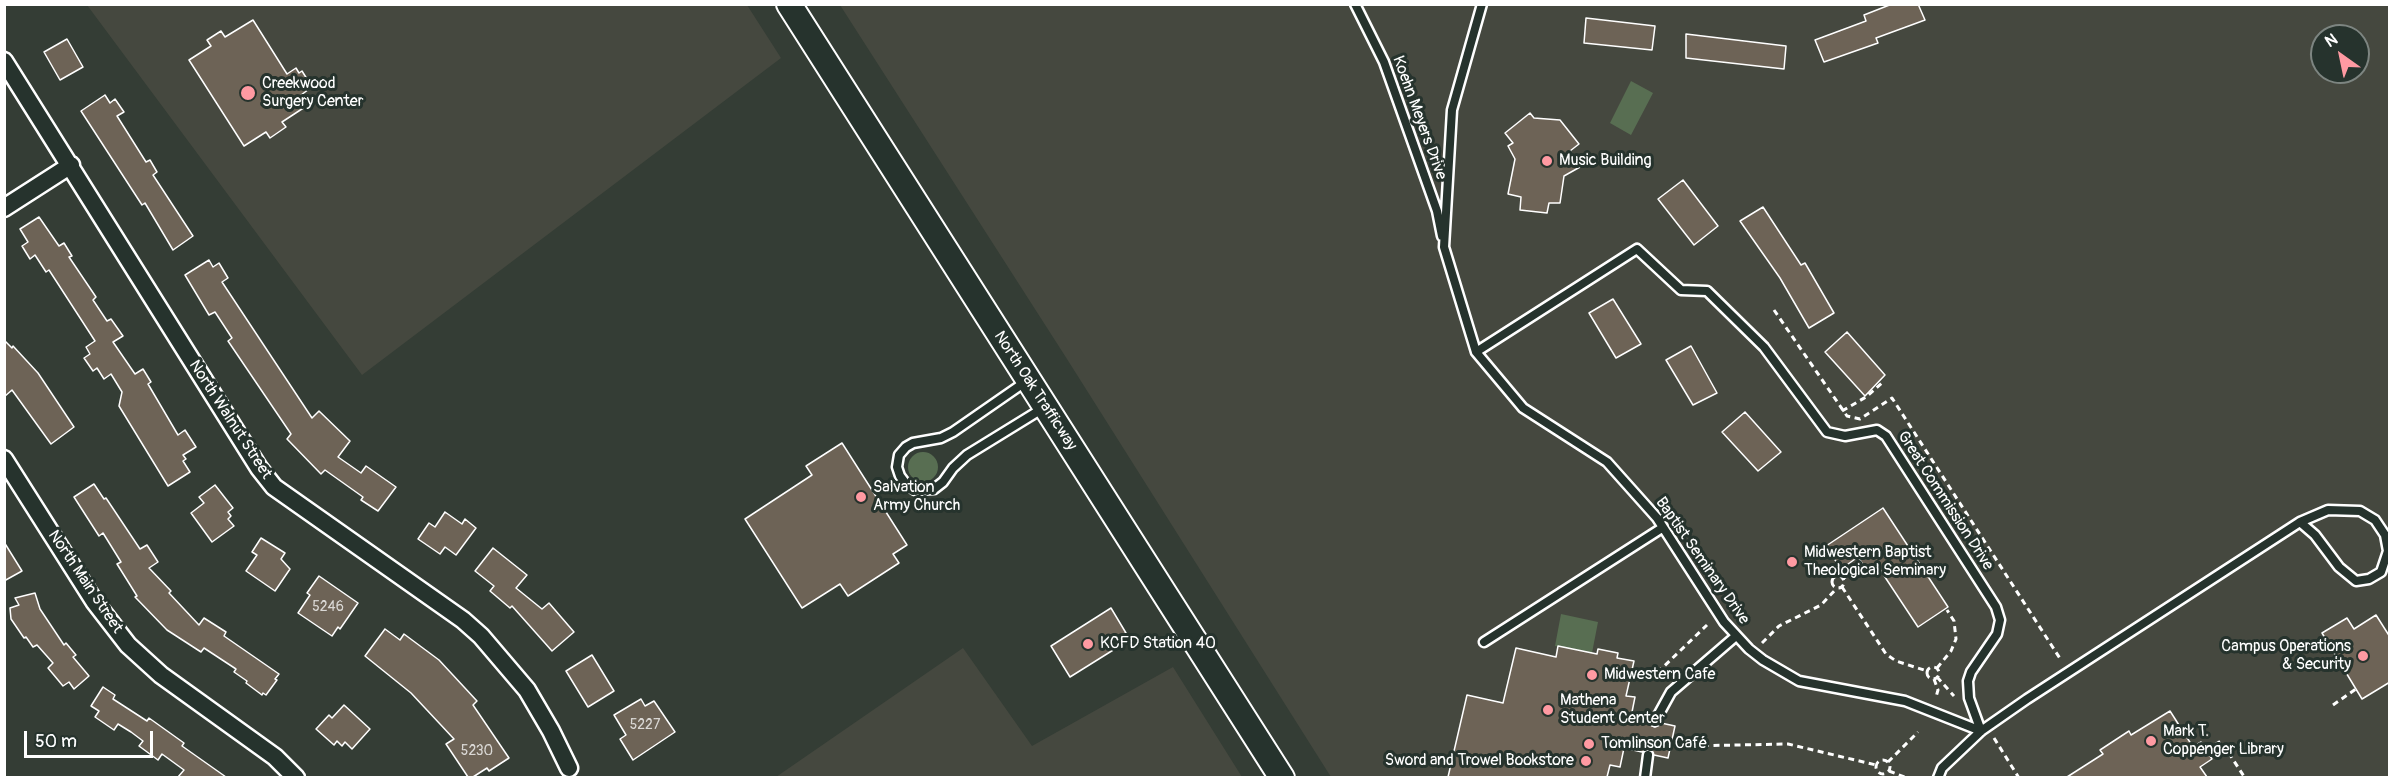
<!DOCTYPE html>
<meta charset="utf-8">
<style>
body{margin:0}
#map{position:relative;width:2394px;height:782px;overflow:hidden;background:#343d35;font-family:Pangolin,sans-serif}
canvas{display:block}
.frame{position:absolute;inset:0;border:6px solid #fff;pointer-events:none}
.north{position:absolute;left:2310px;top:24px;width:60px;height:60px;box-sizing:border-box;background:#26332d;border:2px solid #7d8581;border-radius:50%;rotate:327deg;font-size:16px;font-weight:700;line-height:24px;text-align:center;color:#fff}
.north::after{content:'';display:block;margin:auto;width:21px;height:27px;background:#ff9aa2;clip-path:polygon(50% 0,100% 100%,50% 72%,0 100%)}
.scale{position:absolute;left:24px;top:731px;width:129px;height:27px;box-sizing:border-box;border:3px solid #fff;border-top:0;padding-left:8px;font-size:18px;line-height:21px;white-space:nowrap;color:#fff;-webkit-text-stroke:4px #26332d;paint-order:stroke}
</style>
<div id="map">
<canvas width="2394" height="782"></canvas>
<div class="frame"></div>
<div class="north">N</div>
<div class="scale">50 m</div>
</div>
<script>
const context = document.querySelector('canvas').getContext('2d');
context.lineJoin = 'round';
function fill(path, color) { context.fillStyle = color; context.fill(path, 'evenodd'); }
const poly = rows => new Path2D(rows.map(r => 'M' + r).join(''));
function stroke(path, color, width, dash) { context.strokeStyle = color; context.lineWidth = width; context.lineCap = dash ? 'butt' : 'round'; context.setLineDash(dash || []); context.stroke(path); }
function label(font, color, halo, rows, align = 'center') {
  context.font = font + ' Pangolin,sans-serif'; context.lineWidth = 6; context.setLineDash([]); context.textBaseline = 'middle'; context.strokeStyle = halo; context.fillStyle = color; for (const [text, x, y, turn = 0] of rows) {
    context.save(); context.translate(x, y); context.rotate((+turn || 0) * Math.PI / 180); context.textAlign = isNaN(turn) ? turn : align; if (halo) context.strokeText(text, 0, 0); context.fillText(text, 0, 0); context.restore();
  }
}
fill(poly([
 [87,5,747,5,781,58,362,375],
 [840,5,2389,5,2389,777,1331,777,1067,359],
 [2322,36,2358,36,2358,72,2322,72],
 [963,648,1032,746,1173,667,1242,777,776,777]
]), '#45483f');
fill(poly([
 [1631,81,1653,93,1631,135,1610,123],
 '908 467a15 15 0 1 1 30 0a15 15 0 1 1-30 0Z',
 [1561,614,1598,622,1592,653,1555,646]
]), '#586e52');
const building = poly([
 [1892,4,1918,4,1925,20,1876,38,1878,43,1824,62,1815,40,1866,21,1864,15,1892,4],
 [1586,18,1655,26,1652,50,1584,43,1586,18],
 [253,20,287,74,296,68,299,73,302,71,312,87,301,95,308,105,282,122,286,127,270,138,266,132,244,146,189,60,211,46,207,40,221,31,225,37,253,20],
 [1686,34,1786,46,1784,69,1686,58,1686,34],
 [67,39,83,67,60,80,44,52,67,39],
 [105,95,110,103,115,99,124,112,117,116,146,162,150,160,157,172,153,175,193,236,173,250,145,203,142,205,81,111,105,95],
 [1530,113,1534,118,1560,120,1579,144,1570,151,1580,167,1564,176,1560,203,1549,203,1547,213,1520,210,1521,197,1508,194,1515,159,1508,146,1513,143,1505,133,1530,113],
 [1683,180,1718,226,1694,245,1658,199,1683,180],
 [1763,207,1801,265,1805,263,1834,313,1809,328,1780,278,1740,221,1763,207],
 [39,217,59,246,64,243,72,256,69,257,96,297,93,300,107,321,111,319,123,336,113,342,135,374,143,369,151,382,148,384,178,435,185,430,196,447,183,455,186,459,183,461,190,472,168,486,119,406,122,392,111,374,104,379,97,368,93,371,84,358,90,354,86,347,95,341,49,270,46,272,35,255,30,259,22,246,28,242,20,229,39,217],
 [209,260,213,267,219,263,228,278,222,282,312,418,319,411,350,441,338,457,361,473,366,466,396,487,378,511,361,500,363,497,325,470,321,474,287,439,291,434,228,341,232,338,215,312,209,315,185,275,209,260],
 [1613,299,1641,344,1616,358,1589,313,1613,299],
 [1847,332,1885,375,1865,396,1825,352,1847,332],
 [4,340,12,348,13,346,38,373,74,427,51,444,12,390,4,397,4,340],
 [1691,346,1717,393,1693,405,1666,360,1691,346],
 [1745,412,1781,452,1758,471,1722,432,1745,412],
 [842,443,907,545,893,554,899,563,848,596,840,584,802,608,745,519,812,475,806,466,842,443],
 [94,484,104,499,106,498,140,549,147,545,158,562,149,568,171,591,169,593,199,625,204,618,226,632,224,636,279,674,275,679,277,680,266,695,263,693,262,695,246,683,247,681,234,672,236,669,204,648,201,652,167,630,135,597,137,596,117,564,121,562,103,533,99,536,74,497,94,484],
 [215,485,233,508,228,512,231,516,228,519,234,526,212,542,191,513,204,503,199,497,215,485],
 [1883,508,1948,607,1918,627,1877,565,1867,571,1858,557,1841,569,1826,546,1883,508],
 [445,512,462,524,465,519,476,528,456,555,445,547,440,554,418,539,429,523,435,527,445,512],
 [261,538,285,553,281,559,290,569,275,591,246,571,257,555,252,552,261,538],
 [4,542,22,571,4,581,4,542],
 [493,548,527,575,516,588,542,609,549,603,574,632,552,651,512,606,510,608,490,591,494,586,475,571,493,548],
 [319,576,358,603,340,629,338,627,332,636,298,613,310,595,307,593,319,576],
 [35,593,40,609,64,645,66,643,76,655,73,657,89,676,74,689,69,682,63,686,48,668,53,663,37,645,33,647,26,637,24,638,11,619,10,608,19,605,15,598,35,593],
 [1111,608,1126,633,1121,635,1126,642,1070,677,1051,646,1111,608],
 [2376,615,2390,637,2390,682,2362,699,2322,633,2347,618,2354,629,2376,615],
 [385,629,400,640,404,634,439,660,477,701,473,705,509,758,489,771,487,768,473,777,468,777,446,744,454,739,411,693,365,656,385,629],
 [1558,646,1597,654,1598,649,1618,653,1617,658,1634,661,1626,696,1635,697,1631,717,1649,721,1650,725,1655,727,1661,723,1675,726,1668,758,1654,755,1649,749,1642,752,1624,748,1620,767,1610,765,1607,777,1448,777,1467,695,1503,703,1516,648,1556,657,1558,646],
 [592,655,614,691,588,707,566,671,592,655],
 [103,687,115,695,113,699,147,721,149,718,184,743,182,746,226,777,178,777,184,770,162,754,158,760,139,746,143,741,131,732,118,724,114,730,95,717,99,711,91,706,103,687],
 [641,699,645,706,654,701,675,732,633,760,620,739,626,735,614,715,641,699],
 [344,705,370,729,352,749,345,742,342,746,337,741,334,745,316,729,329,715,332,718,344,705],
 [2170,711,2193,747,2201,742,2212,759,2200,767,2207,777,2067,777,2103,754,2100,750,2129,731,2131,735,2170,711]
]);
fill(building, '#6d6356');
stroke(building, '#fff', 1.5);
const service = poly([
 [1355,4,1384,62,1437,211,1442,236],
 [1482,4,1452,110,1444,247,1476,352,1523,408,1607,462,1657,518,1724,622,1749,649,1763,660,1799,681,1905,701,1981,731],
 [1476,352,1637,249,1681,290,1707,291,1764,347,1827,432,1845,436,1877,430,1886,436,1996,607,2000,620,1997,634,1971,672,1968,681,1969,698,1981,731],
 [1028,380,953,432,941,438,913,443,906,447,899,455,897,467,900,476,906,484,915,490,934,489,943,482,953,468,967,455,1045,407],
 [1484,642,1662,528],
 [1655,721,1671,692,1736,636],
 [1645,778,1648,755],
 [1938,778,1942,768,1981,731,2027,699,2300,522,2315,535,2339,567,2356,581,2369,579,2381,572,2388,551,2385,535,2375,520,2360,511,2328,510,2300,522]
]);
const minor = poly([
 [4,61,259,468,274,487,463,620,481,636,527,690,551,731,569,768],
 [4,208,71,165],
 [4,459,94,601,128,645,161,675,275,757,296,778]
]);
const secondary = poly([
 [789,4,1282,778]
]);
stroke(service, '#fff', 13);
stroke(minor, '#fff', 21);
stroke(secondary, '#fff', 28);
stroke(poly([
 [1774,310,1847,416,1860,419,1892,398,2061,660],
 [1842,411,1866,397,1882,383],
 '1832 582a6 6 0 1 1 12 0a6 6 0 1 1-12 0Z',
 [1844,578,1863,565],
 [1842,587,1886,654,1896,661,1927,671],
 [1762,643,1779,626,1821,605,1837,588],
 '1927 673a6 6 0 1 1 12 0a6 6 0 1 1-12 0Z',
 [1937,668,1951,651,1956,639,1954,621,1947,610],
 [1937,677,1954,696],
 [1934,679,1938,690,1936,697],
 [1666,680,1658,672,1707,625],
 [2333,705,2356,689],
 [1994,738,2019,778],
 [1672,742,1688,746,1788,744,1876,765],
 [2206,750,2221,741,2245,778],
 '1876 767a7 7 0 1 1 14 0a7 7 0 1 1-14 0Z',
 [1888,762,1918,732],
 [1889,771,1907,778]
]), '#fff', 3, [6, 4.5]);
stroke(service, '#26332d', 8);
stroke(minor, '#26332d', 16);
stroke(secondary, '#26332d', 24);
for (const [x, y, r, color] of [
 [248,93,8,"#ff9aa2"],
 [1547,161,6,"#ff9aa2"],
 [861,497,6,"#ff9aa2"],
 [1792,562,6,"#ff9aa2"],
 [1088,644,6,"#ff9aa2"],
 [2363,656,6,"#ff9aa2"],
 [1592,675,6,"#ff9aa2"],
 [1548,710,6,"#ff9aa2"],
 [2151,741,6,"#ff9aa2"],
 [1589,744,6,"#ff9aa2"],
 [1586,761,6,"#ff9aa2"]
]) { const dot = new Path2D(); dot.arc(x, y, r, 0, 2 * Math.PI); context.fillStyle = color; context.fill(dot); stroke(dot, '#26332d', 2); }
label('14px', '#dad8d5', null, [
 ["5246",328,607],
 ["5227",645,725],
 ["5230",477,751]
]);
label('16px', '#fff', '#26332d', [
 ["Creekwood",262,84],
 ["Surgery Center",262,102],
 ["Music Building",1559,161],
 ["Salvation",873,488],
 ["Army Church",873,506],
 ["Midwestern Baptist",1804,553],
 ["Theological Seminary",1804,571],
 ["KCFD Station 40",1100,644],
 ["Campus Operations",2351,647,"right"],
 ["& Security",2351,665,"right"],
 ["Midwestern Cafe",1604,675],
 ["Mathena",1560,701],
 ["Student Center",1560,719],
 ["Mark T.",2163,732],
 ["Coppenger Library",2163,750],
 ["Tomlinson Café",1601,744],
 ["Sword and Trowel Bookstore",1574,761,"right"]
], 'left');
label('16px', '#fff', '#26332d', [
 ["Koehn Meyers Drive",1419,118,70],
 ["North Oak Trafficway",1035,391,57],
 ["North Walnut Street",230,420,57],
 ["Great Commission Drive",1945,501,57],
 ["Baptist Seminary Drive",1702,561,55],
 ["North Main Street",85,582,56]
]);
</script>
